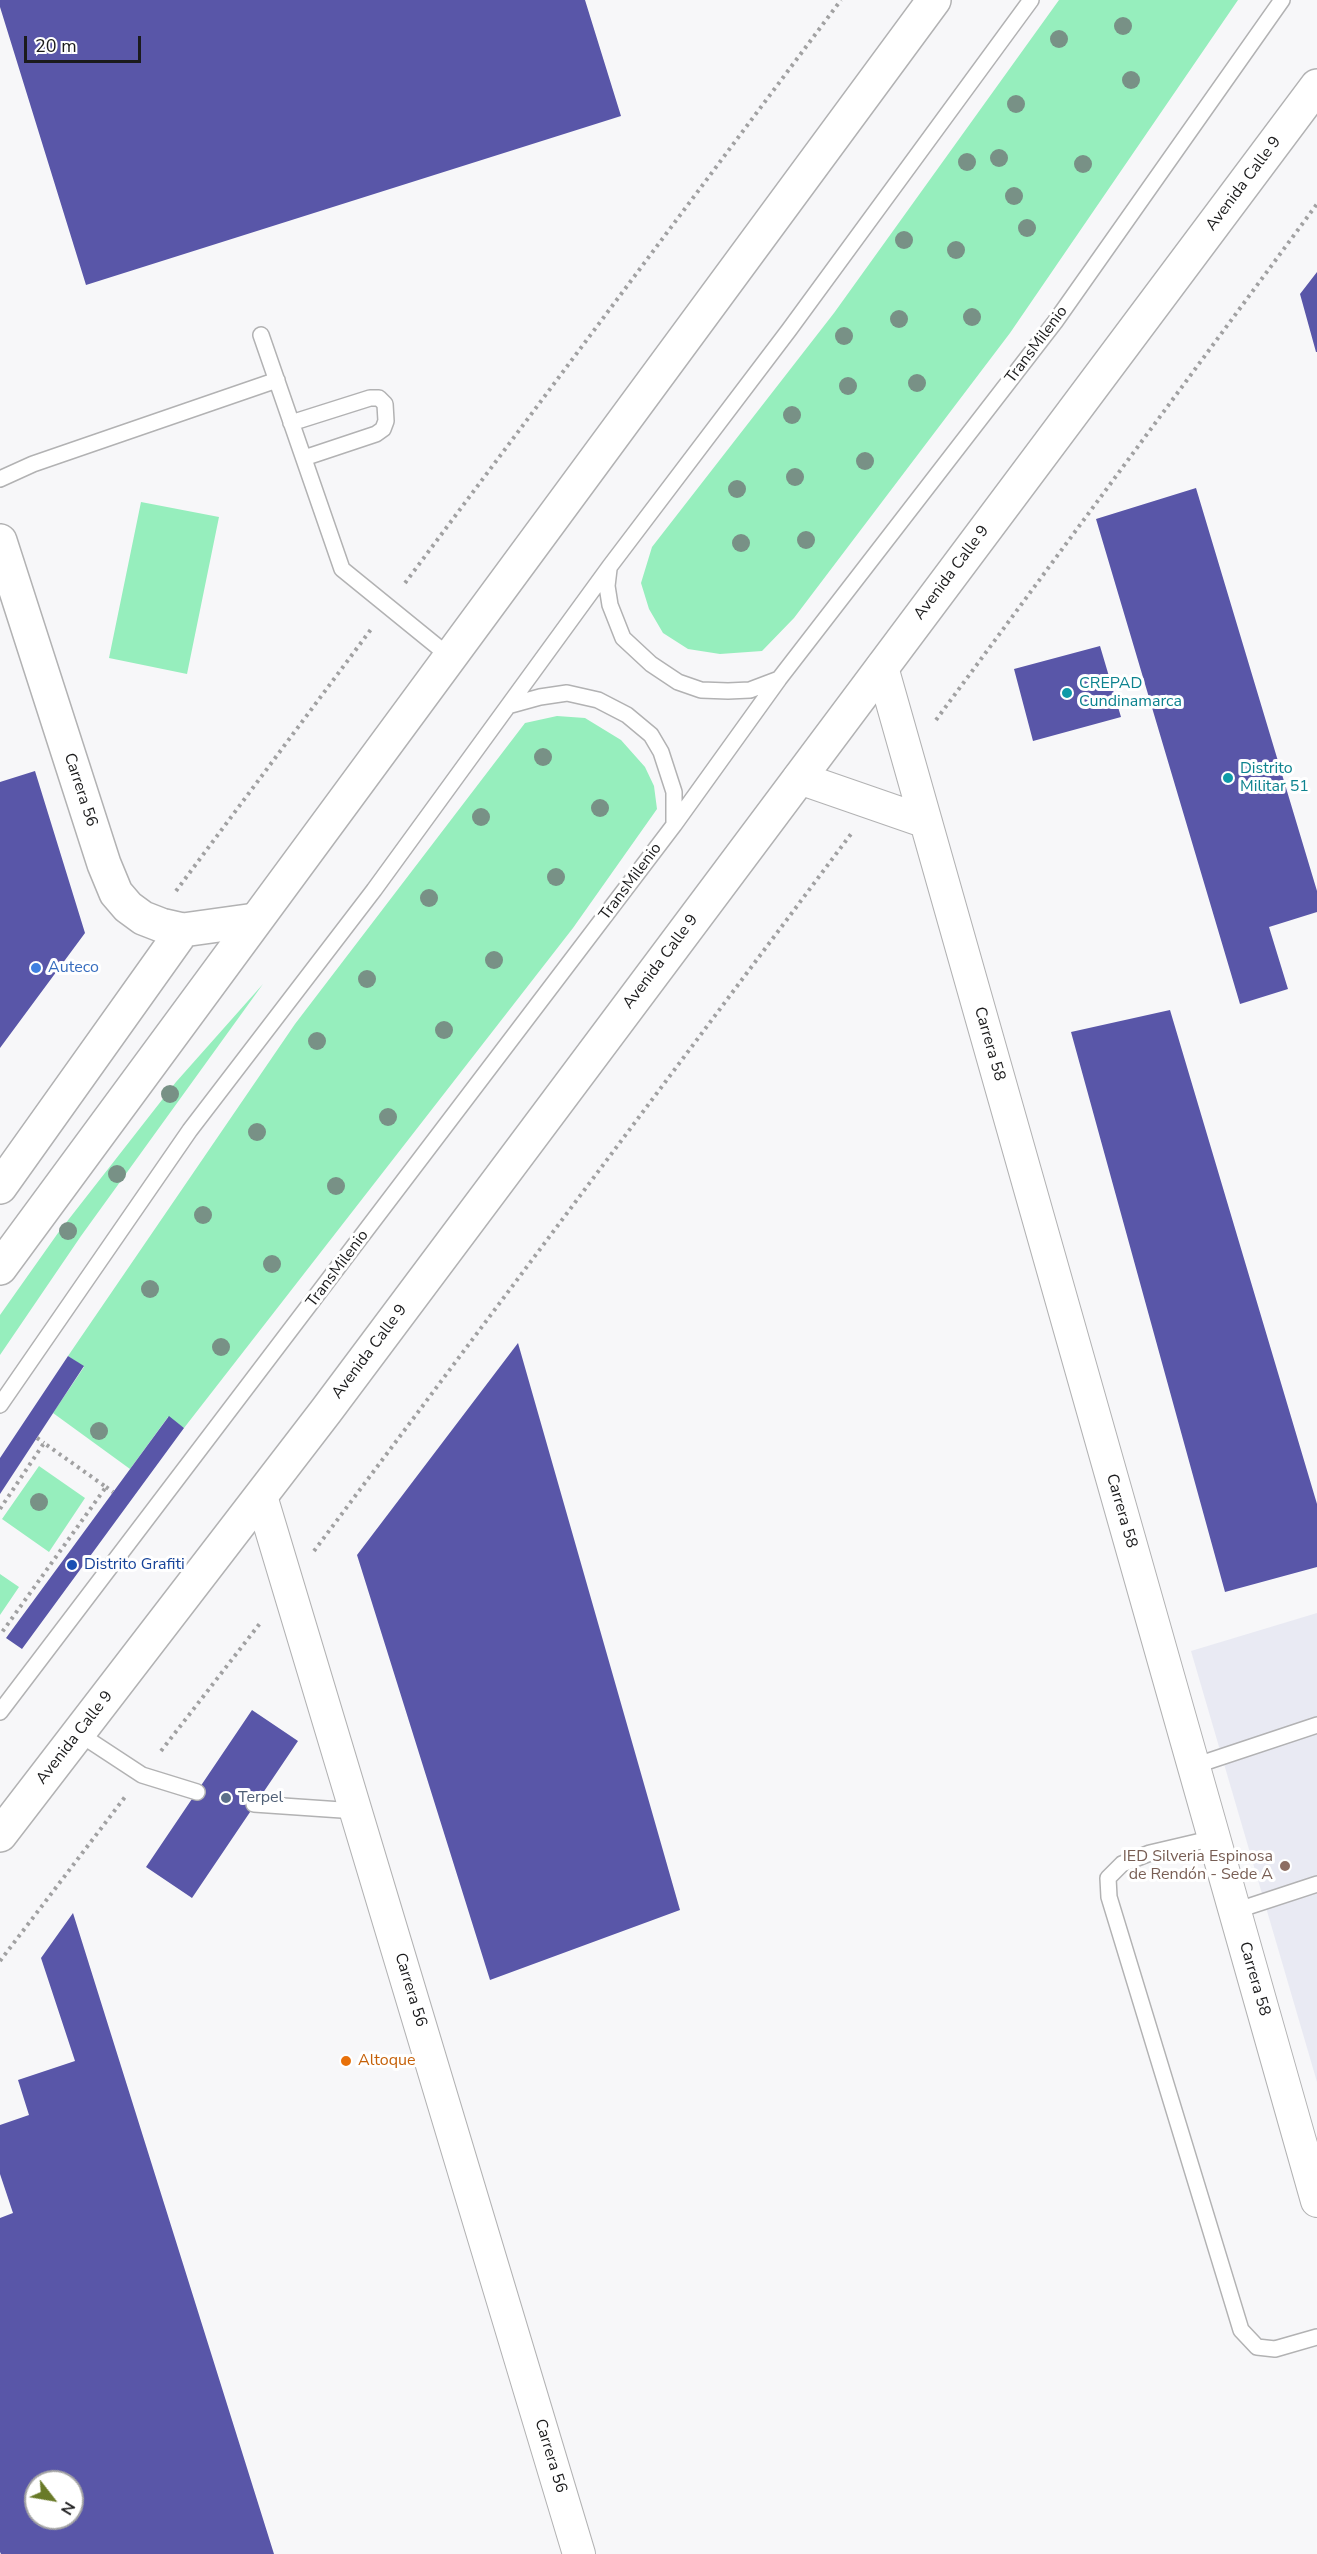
<!DOCTYPE html>
<meta charset="utf-8">
<style>
body{margin:0}
#map{position:relative;width:1317px;height:2554px;overflow:hidden;background:#f7f7f9;font-family:"Nunito Sans",sans-serif}
canvas{display:block}
.north{position:absolute;left:24px;top:2470px;width:60px;height:60px;box-sizing:border-box;background:#fff;border:2px solid #a4a4a4;border-radius:50%;rotate:121deg;font-size:16px;font-weight:700;line-height:24px;text-align:center;color:#1b1b1c}
.north::after{content:'';display:block;margin:auto;width:21px;height:27px;background:#697a28;clip-path:polygon(50% 0,100% 100%,50% 72%,0 100%)}
.scale{position:absolute;left:24px;top:36px;width:117px;height:27px;box-sizing:border-box;border:3px solid #1b1b1c;border-top:0;padding-left:8px;font-size:18px;line-height:21px;white-space:nowrap;color:#1b1b1c;-webkit-text-stroke:4px #fff;paint-order:stroke}
</style>
<div id="map">
<canvas width="1317" height="2554"></canvas>
<div class="north">N</div>
<div class="scale">20 m</div>
</div>
<script>
const context = document.querySelector('canvas').getContext('2d');
context.lineJoin = 'round';
function fill(path, color) { context.fillStyle = color; context.fill(path, 'evenodd'); }
const poly = rows => new Path2D(rows.map(r => 'M' + r).join(''));
function stroke(path, color, width, dash) { context.strokeStyle = color; context.lineWidth = width; context.lineCap = dash ? 'butt' : 'round'; context.setLineDash(dash || []); context.stroke(path); }
function label(font, color, halo, rows, align = 'center') {
  context.font = font + ' "Nunito Sans",sans-serif'; context.lineWidth = 6; context.setLineDash([]); context.textBaseline = 'middle'; context.strokeStyle = halo; context.fillStyle = color; for (const [text, x, y, turn = 0] of rows) {
    context.save(); context.translate(x, y); context.rotate((+turn || 0) * Math.PI / 180); context.textAlign = isNaN(turn) ? turn : align; if (halo) context.strokeText(text, 0, 0); context.fillText(text, 0, 0); context.restore();
  }
}
fill(poly([
 [1317,1613,1317,2082,1191,1651]
]), '#e9eaf3');
fill(poly([
 [1059,0,1238,0,1010,333,794,618,762,651,720,654,688,649,663,633,649,609,641,583,652,547,834,313],
 [141,502,219,517,187,674,109,658],
 [557,716,585,718,621,740,645,767,654,786,657,809,573,928,184,1428,168,1417,130,1469,53,1413,84,1367,68,1356,295,1024,525,723],
 [263,984,81,1236,0,1355,0,1315,58,1233,176,1082],
 [39,1466,85,1498,49,1552,2,1519],
 [0,1574,19,1587,0,1615]
]), '#96eebd');
fill(poly([
 [0,0,585,0,621,116,86,285,0,7],
 [1317,272,1317,352,1316,352,1300,294],
 [1196,488,1317,891,1317,912,1269,927,1288,989,1240,1004,1096,519],
 [1100,646,1121,717,1033,741,1014,669],
 [35,771,85,933,0,1048,0,782],
 [1170,1010,1317,1504,1317,1567,1225,1592,1071,1032],
 [518,1343,680,1910,490,1980,357,1555],
 [68,1356,84,1366,0,1494,0,1458],
 [169,1416,184,1428,22,1649,6,1638],
 [252,1710,298,1741,192,1898,146,1867],
 [73,1913,274,2554,1,2554,0,2552,0,2218,13,2213,0,2174,0,2125,29,2115,18,2080,75,2061,41,1958],
 [36,2482,72,2482,72,2518,36,2518]
]), '#5956a8');
const lane = poly([
 [261,335,342,569,449,656],
 [291,423,370,398,379,398,385,404,386,421,383,429,376,434,304,458],
 [0,479,33,464,277,380],
 [609,569,607,586,610,605,623,638,651,664,678,682,701,690,728,691,750,690,779,679],
 [511,705,540,697,567,693,598,700,627,715,651,735,661,752,674,792,674,825],
 [0,1405,190,1130,374,890,610,566,789,330,1031,0],
 [0,1712,674,825,779,679,1055,322,1282,0],
 [78,1733,142,1775,197,1792],
 [1194,1766,1317,1725],
 [254,1804,356,1811],
 [1214,1838,1150,1853,1122,1864,1108,1878,1109,1897,1241,2330,1257,2347,1275,2349,1317,2337],
 [1235,1911,1317,1884]
]);
const street = poly([
 [882,667,1317,2201],
 [799,778,926,822],
 [261,1496,579,2554]
]);
const secondary = poly([
 [0,541,104,864,116,893,128,907,143,918,161,925,183,930,255,920],
 [0,1187,183,930]
]);
const highway = poly([
 [0,1268,934,0],
 [0,1835,326,1411,1317,86]
]);
stroke(lane, '#b2b2b3', 18);
stroke(street, '#b2b2b3', 34);
stroke(secondary, '#b2b2b3', 36);
stroke(highway, '#b2b2b3', 36);
stroke(poly([
 [405,583,841,0],
 [936,720,1317,204],
 [176,891,372,628],
 [37,1438,44,1443],
 [106,1487,113,1492],
 [0,1509,44,1443,106,1487,0,1635],
 [314,1551,851,834],
 [161,1751,261,1622],
 [0,1961,125,1797]
]), '#a1a1a2', 4, [3, 4.5]);
stroke(lane, '#fff', 15);
stroke(street, '#fff', 32);
stroke(secondary, '#fff', 33);
stroke(highway, '#fff', 33);
context.fillStyle = '#789186';
for (const [x, y] of [
 [1123,26],
 [1059,39],
 [1131,80],
 [1016,104],
 [999,158],
 [967,162],
 [1083,164],
 [1014,196],
 [1027,228],
 [904,240],
 [956,250],
 [972,317],
 [899,319],
 [844,336],
 [917,383],
 [848,386],
 [792,415],
 [865,461],
 [795,477],
 [737,489],
 [806,540],
 [741,543],
 [543,757],
 [600,808],
 [481,817],
 [556,877],
 [429,898],
 [494,960],
 [367,979],
 [444,1030],
 [317,1041],
 [170,1094],
 [388,1117],
 [257,1132],
 [117,1174],
 [336,1186],
 [203,1215],
 [68,1231],
 [272,1264],
 [150,1289],
 [221,1347],
 [99,1431],
 [39,1502]
]) { context.beginPath(); context.arc(x, y, 9, 0, 2 * Math.PI); context.fill(); }
for (const [x, y, r, color] of [
 [1067,693,6,"#0f9aa8"],
 [1228,778,6,"#0f9aa8"],
 [36,968,6,"#3f7fe0"],
 [72,1565,6,"#1a4fb4"],
 [226,1798,6,"#5c6f8a"],
 [1285,1866,6,"#8d6e63"],
 [346,2061,6,"#e8710a"]
]) { const dot = new Path2D(); dot.arc(x, y, r, 0, 2 * Math.PI); context.fillStyle = color; context.fill(dot); stroke(dot, '#fff', 2); }
label('16px', '#1b1b1c', '#fff', [
 ["Avenida Calle 9",1244,184,-53],
 ["TransMilenio",1037,345,-53],
 ["Avenida Calle 9",952,573,-53],
 ["Carrera 56",80,790,72],
 ["TransMilenio",631,882,-53],
 ["Avenida Calle 9",661,962,-53],
 ["Carrera 58",989,1044,74],
 ["TransMilenio",338,1269,-53],
 ["Avenida Calle 9",370,1352,-53],
 ["Carrera 58",1121,1511,74],
 ["Avenida Calle 9",75,1738,-52],
 ["Carrera 58",1254,1979,74],
 ["Carrera 56",410,1990,73],
 ["Carrera 56",550,2456,73]
]);
label('16px', '#0d838f', '#fff', [
 ["CREPAD",1079,684],
 ["Cundinamarca",1079,702],
 ["Distrito",1240,769],
 ["Militar 51",1240,787]
], 'left');
label('16px', '#366cbe', '#fff', [
 ["Auteco",48,968]
], 'left');
label('16px', '#164399', '#fff', [
 ["Distrito Grafiti",84,1565]
], 'left');
label('16px', '#4e5e75', '#fff', [
 ["Terpel",238,1798]
], 'left');
label('16px', '#785e54', '#fff', [
 ["IED Silveria Espinosa",1273,1857],
 ["de Rendón - Sede A",1273,1875]
], 'right');
label('16px', '#c56008', '#fff', [
 ["Altoque",358,2061]
], 'left');
</script>
